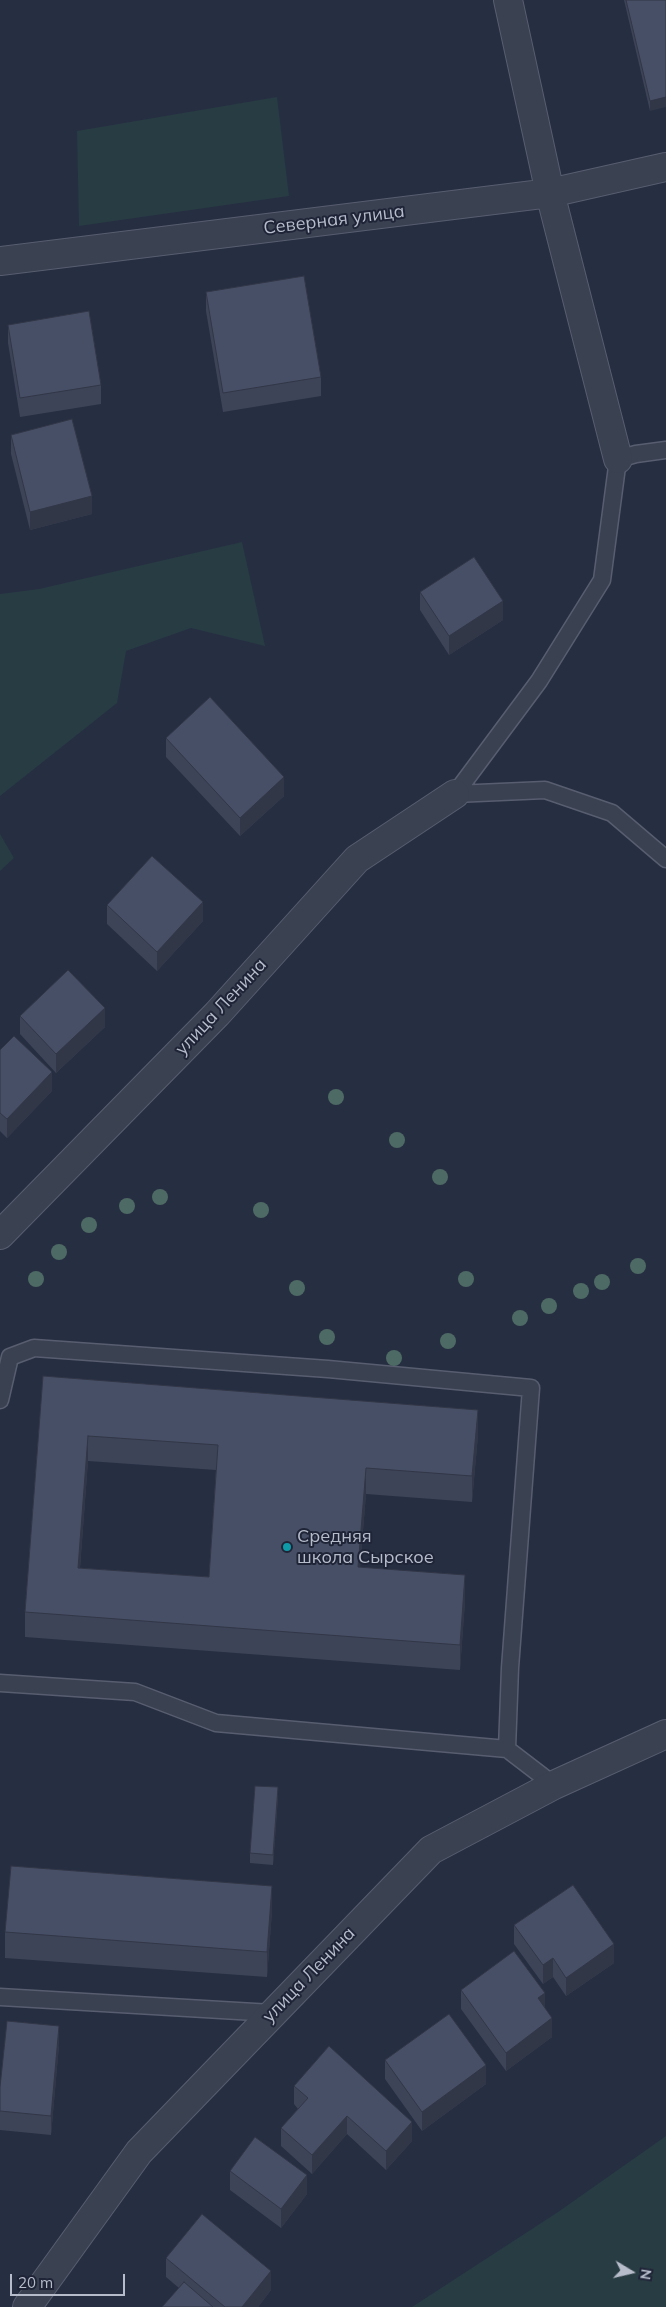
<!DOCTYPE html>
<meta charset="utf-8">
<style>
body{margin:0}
#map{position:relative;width:666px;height:2307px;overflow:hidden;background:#262e42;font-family:Mulish,sans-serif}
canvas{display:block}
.north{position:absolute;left:606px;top:2247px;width:50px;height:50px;-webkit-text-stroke:4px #1f2537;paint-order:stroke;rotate:99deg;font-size:14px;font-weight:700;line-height:20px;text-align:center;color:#b7bccb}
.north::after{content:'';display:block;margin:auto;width:18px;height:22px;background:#b7bccb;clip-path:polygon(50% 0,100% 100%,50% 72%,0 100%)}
.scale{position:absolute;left:10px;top:2274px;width:115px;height:22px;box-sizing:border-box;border:2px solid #b7bccb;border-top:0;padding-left:6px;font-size:15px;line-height:18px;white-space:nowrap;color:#b7bccb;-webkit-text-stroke:4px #1f2537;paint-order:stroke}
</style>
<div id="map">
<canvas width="666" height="2307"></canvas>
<div class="north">N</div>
<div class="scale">20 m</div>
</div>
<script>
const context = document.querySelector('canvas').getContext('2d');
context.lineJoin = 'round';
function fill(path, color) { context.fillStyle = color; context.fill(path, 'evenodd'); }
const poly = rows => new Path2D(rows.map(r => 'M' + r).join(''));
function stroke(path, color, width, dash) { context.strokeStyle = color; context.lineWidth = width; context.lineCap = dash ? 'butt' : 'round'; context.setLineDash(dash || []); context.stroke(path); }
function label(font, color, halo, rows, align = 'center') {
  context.font = font + ' Mulish,sans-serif'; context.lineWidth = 4; context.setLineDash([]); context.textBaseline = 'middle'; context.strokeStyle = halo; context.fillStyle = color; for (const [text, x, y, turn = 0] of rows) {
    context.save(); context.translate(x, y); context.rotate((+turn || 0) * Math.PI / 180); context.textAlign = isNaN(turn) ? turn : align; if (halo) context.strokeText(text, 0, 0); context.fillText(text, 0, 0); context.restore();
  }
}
fill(poly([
 [277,97,289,196,79,226,77,131],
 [242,542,265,646,191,628,126,651,117,703,0,796,0,594,39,589],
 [0,834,14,858,0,871],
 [666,2136,666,2307,412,2307,558,2212]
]), '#283c43');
const service = poly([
 [455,794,539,681,602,580,618,459,636,454,666,450],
 [455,794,545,790,612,813,666,859],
 [0,1400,10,1357,34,1348,328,1369,531,1388,510,1668,507,1749],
 [0,1683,135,1692,216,1723,507,1749,554,1785],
 [0,1997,272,2013]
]);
const minor = poly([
 [508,0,550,193,618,459],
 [0,261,550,193,666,167],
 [0,1235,217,1014,357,859,455,794],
 [27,2307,139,2152,431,1850,554,1785,666,1734]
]);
stroke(service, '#585e6f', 19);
stroke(minor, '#585e6f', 30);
stroke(service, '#3a4151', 16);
stroke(minor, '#3a4151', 28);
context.fillStyle = '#4e6a64';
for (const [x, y] of [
 [336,1097],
 [397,1140],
 [440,1177],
 [160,1197],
 [127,1206],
 [261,1210],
 [89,1225],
 [59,1252],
 [638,1266],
 [36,1279],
 [466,1279],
 [602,1282],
 [297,1288],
 [581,1291],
 [549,1306],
 [520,1318],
 [327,1337],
 [448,1341],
 [394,1358]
]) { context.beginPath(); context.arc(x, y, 8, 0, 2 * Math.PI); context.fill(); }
fill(poly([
 [624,0,666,0,650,111],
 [206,292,321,377,321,396,223,412,206,311],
 [8,325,101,385,101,404,20,417,8,343],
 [11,435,92,514,30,530,11,454],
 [420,592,503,620,449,655,420,610],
 [166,738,284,796,240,836,166,757],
 [107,905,203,921,157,971,107,924],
 [20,1016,105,1027,56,1073,20,1034],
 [0,1050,52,1091,7,1138,0,1131],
 [43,1376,478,1435,472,1502,366,1494,360,1567,465,1601,460,1670,25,1637,25,1612],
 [88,1461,216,1470,209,1577,80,1568],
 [278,1797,273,1865,250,1863,250,1853],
 [272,1911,267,1977,5,1958,5,1932],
 [514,1925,614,1963,566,1996,553,1977,543,1984,514,1944],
 [461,1990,552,2037,506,2071,461,2009],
 [59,2045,51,2135,0,2130,0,2087],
 [385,2060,486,2084,422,2131,385,2079],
 [294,2086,412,2141,386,2170,347,2134,312,2174,281,2146,281,2128,298,2109,294,2104],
 [230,2171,307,2194,281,2228,230,2190],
 [166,2258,271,2290,258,2307,162,2307,179,2288,166,2277]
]), '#3d4458');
fill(poly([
 [666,97,666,107,650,111,650,101],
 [92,496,92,514,30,530,30,512],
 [503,601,503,620,449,655,449,636],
 [284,777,284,796,240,836,240,818],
 [203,902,203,921,157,971,157,952],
 [105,1008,105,1027,56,1073,56,1054],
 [52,1072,52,1091,7,1138,7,1119],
 [478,1410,478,1435,472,1502,472,1476],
 [88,1436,88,1461,78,1593,78,1568],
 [366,1468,366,1494,358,1592,358,1567],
 [465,1575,465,1601,460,1670,460,1645],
 [278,1787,278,1797,273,1865,273,1855],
 [272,1886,272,1911,267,1977,267,1952],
 [614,1944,614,1963,566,1996,566,1978],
 [553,1958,553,1977,543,1984,543,1965],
 [545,1993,545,2012,538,1998],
 [552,2018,552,2037,506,2071,506,2053],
 [59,2026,59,2045,51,2135,51,2116],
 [486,2065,486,2084,422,2131,422,2112],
 [347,2116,347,2134,312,2174,312,2155],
 [412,2122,412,2141,386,2170,386,2151],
 [307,2175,307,2194,281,2228,281,2209],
 [271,2271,271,2290,258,2307,242,2307]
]), '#323747');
const building = poly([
 [626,0,666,0,666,97,650,101,626,0],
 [304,276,321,377,223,393,206,292,304,276],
 [89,311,101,385,20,398,8,325,89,311],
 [72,419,92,496,30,512,11,435,72,419],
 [474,557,503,601,449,636,420,592,474,557],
 [210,697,284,777,240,818,166,738,210,697],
 [152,856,203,902,157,952,107,905,152,856],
 [68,970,105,1008,56,1054,20,1016,68,970],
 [14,1036,52,1072,7,1119,0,1113,0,1050,14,1036],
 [43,1376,478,1410,472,1476,366,1468,358,1567,465,1575,460,1645,25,1612,43,1376],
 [88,1436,218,1445,209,1577,78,1568,88,1436],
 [255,1786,278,1787,273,1855,250,1853,255,1786],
 [11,1866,272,1886,267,1952,5,1932,11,1866],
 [573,1885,614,1944,566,1978,553,1958,543,1965,514,1925,573,1885],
 [514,1951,545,1993,538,1998,552,2018,506,2053,461,1990,514,1951],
 [449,2014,486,2065,422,2112,385,2060,449,2014],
 [7,2021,59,2026,51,2116,0,2111,0,2087,7,2021],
 [329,2046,412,2122,386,2151,347,2116,312,2155,281,2128,308,2098,294,2086,329,2046],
 [255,2137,307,2175,281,2209,230,2171,255,2137],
 [202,2214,271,2271,242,2307,225,2307,166,2258,202,2214],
 [184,2282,213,2307,162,2307,184,2282]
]);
fill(building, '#474f66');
stroke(building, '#323747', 1);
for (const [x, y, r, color] of [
 [287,1547,5,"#0f9aa8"]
]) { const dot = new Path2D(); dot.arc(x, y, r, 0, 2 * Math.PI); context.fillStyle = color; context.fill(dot); stroke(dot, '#1f2537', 2); }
label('18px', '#b7bccb', '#1f2537', [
 ["Северная улица",334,220,-7],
 ["улица Ленина",221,1007,-47],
 ["улица Ленина",309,1975,-46]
]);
label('18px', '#b7bccb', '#1f2537', [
 ["Средняя",297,1537],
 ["школа Сырское",297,1558]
], 'left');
</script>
